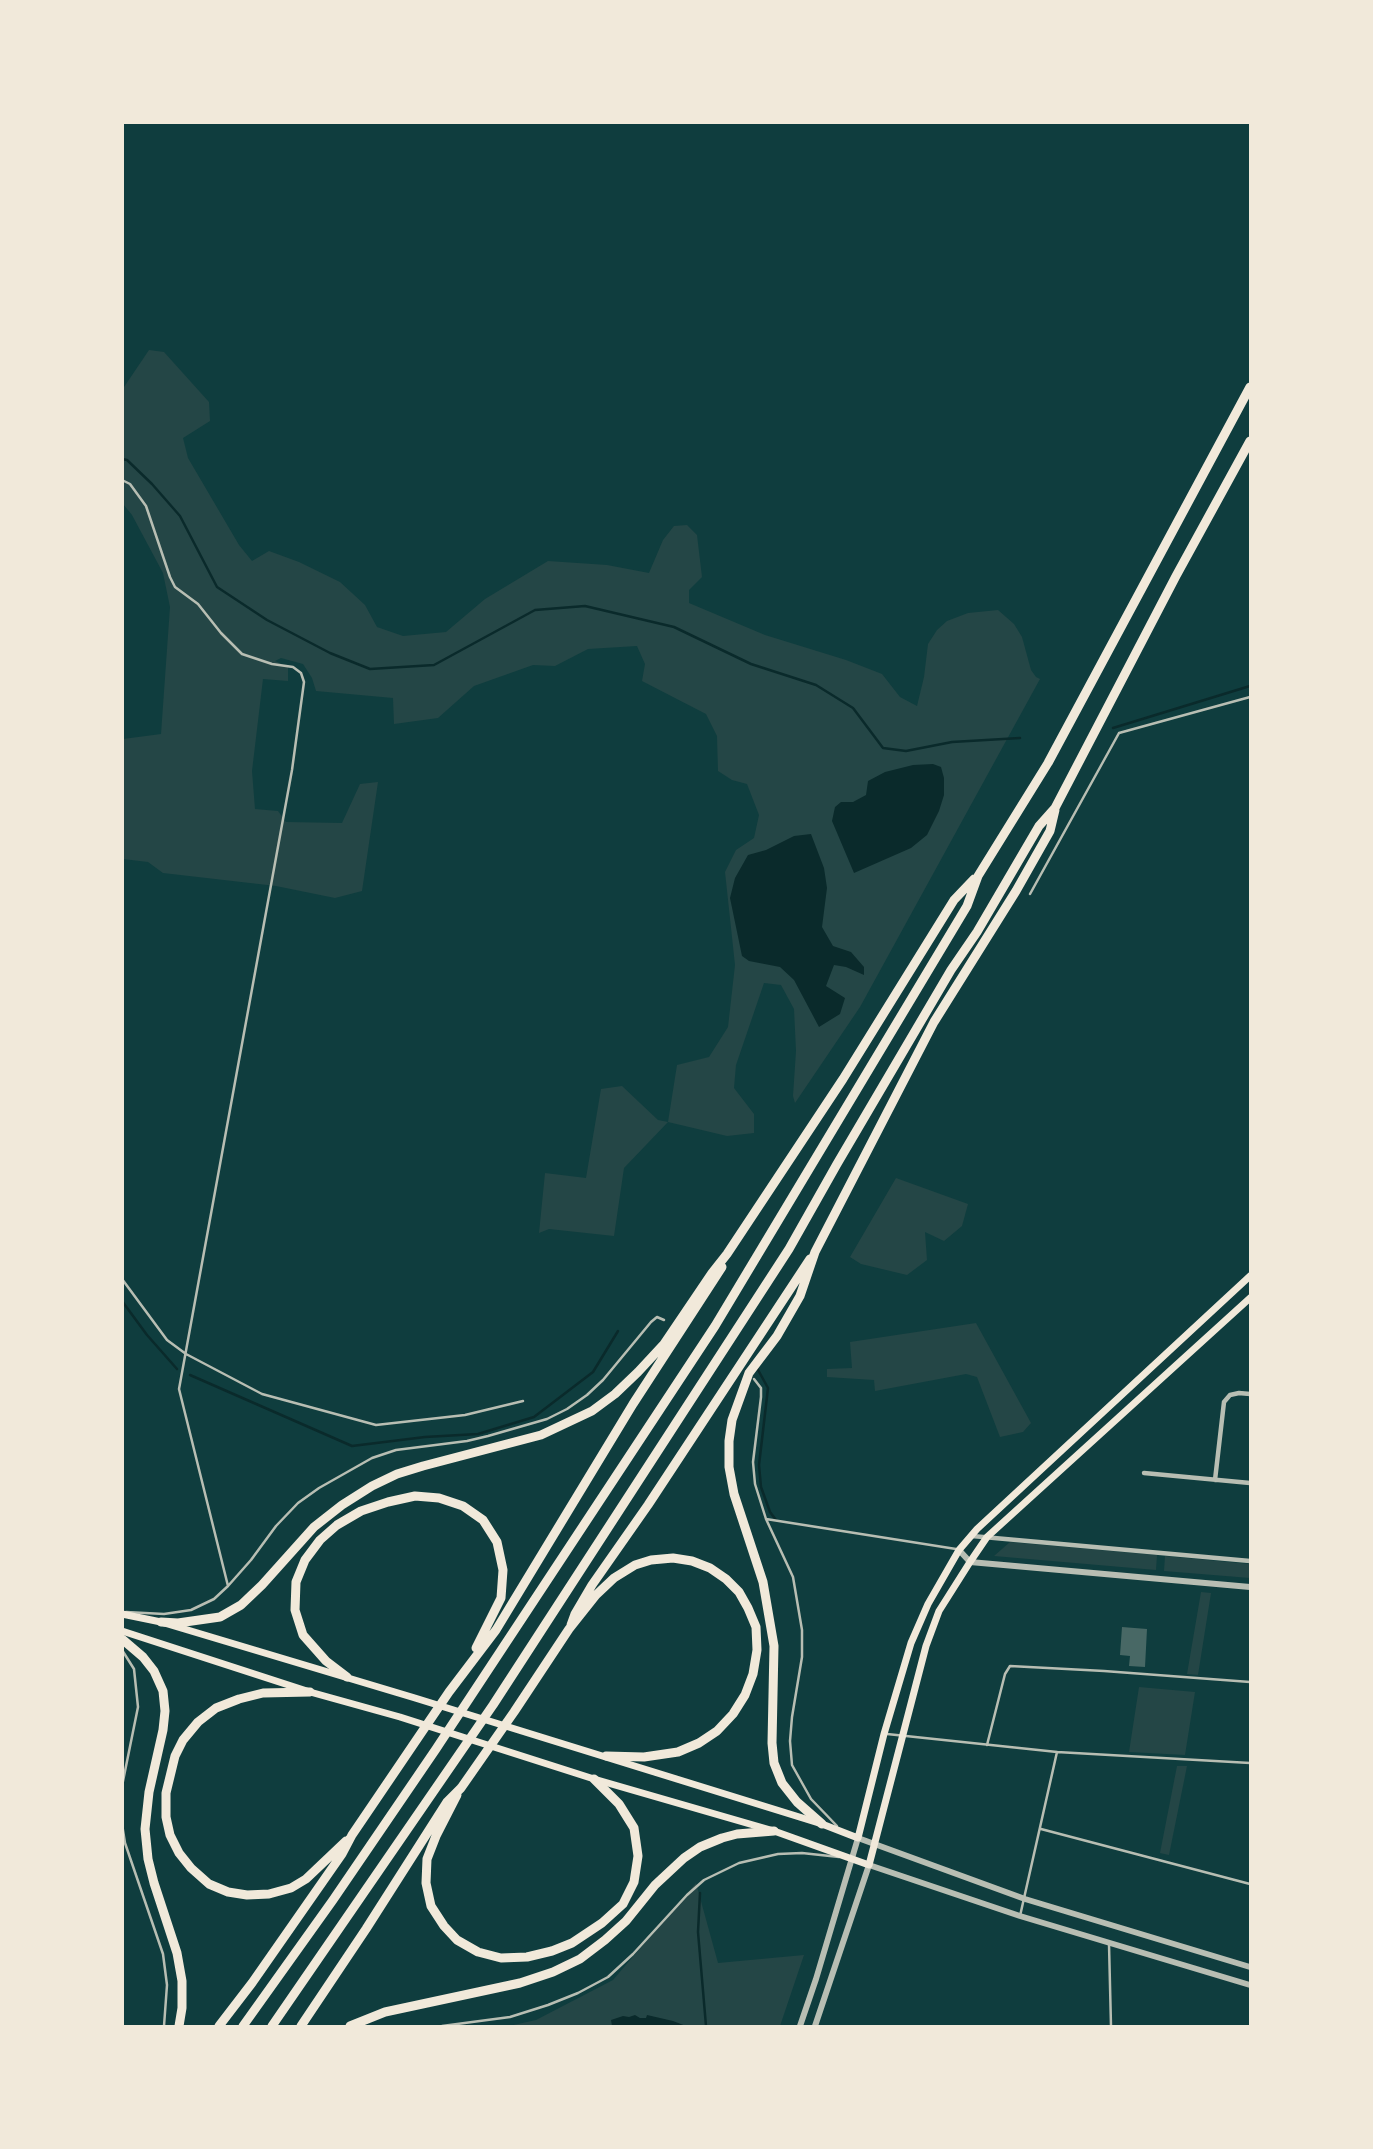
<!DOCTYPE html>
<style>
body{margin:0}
#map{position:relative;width:1373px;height:2149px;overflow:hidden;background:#0f3d3e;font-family:Barlow,sans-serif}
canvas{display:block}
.frame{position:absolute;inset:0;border:124px solid #f1e9da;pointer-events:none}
</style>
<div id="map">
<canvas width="1373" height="2149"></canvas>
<div class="frame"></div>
</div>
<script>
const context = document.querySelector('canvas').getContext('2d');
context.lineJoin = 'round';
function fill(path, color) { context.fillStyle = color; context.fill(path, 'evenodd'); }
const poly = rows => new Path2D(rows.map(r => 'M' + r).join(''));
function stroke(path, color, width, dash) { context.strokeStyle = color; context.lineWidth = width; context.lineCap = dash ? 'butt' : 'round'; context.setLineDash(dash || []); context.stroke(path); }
fill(poly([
 [149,350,164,352,209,402,210,421,183,438,188,458,239,545,252,561,269,551,299,562,340,582,365,605,377,627,403,636,446,632,485,599,548,561,607,565,649,573,663,540,674,526,687,525,697,535,702,577,689,590,689,603,765,635,846,660,882,674,900,697,917,706,924,677,928,644,937,630,947,621,968,613,998,610,1014,624,1022,637,1031,670,1036,677,1040,679,860,1007,795,1103,793,1096,796,1051,794,1009,781,985,764,983,736,1065,734,1088,754,1114,754,1133,727,1136,668,1122,624,1168,614,1236,549,1229,539,1233,545,1173,586,1178,601,1089,622,1086,658,1120,668,1122,677,1065,709,1057,728,1027,735,965,725,872,736,850,754,838,759,815,747,784,732,780,718,771,717,736,706,714,642,681,645,664,637,646,588,649,555,666,533,665,474,686,438,718,394,724,393,698,316,691,312,678,303,664,281,658,275,661,288,667,288,681,263,679,252,771,255,809,278,811,286,822,342,823,360,784,378,782,362,891,335,898,276,886,163,873,148,862,123,859,123,739,161,734,170,607,163,573,132,515,123,504,122,390],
 [896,1178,968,1204,962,1226,944,1241,925,1232,927,1260,907,1275,861,1264,850,1257],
 [976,1323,1031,1423,1023,1432,1000,1437,977,1377,966,1374,875,1391,874,1380,827,1377,827,1369,852,1368,850,1342],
 [1010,1542,1157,1555,1156,1570,994,1556],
 [1165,1556,1250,1564,1250,1578,1164,1571],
 [1201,1592,1211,1593,1198,1675,1187,1674],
 [1139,1687,1195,1692,1185,1755,1129,1752],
 [1177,1766,1187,1766,1169,1855,1160,1853],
 [696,1883,718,1963,804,1955,780,2026,509,2026,536,2020,613,1980]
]), '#244646');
fill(poly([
 [933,764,941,767,944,778,944,795,939,811,927,835,911,848,854,873,832,821,835,807,841,802,853,802,866,795,868,781,885,772,913,765],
 [811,834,824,868,827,888,822,927,833,946,851,952,864,967,864,975,846,967,834,965,826,986,845,998,840,1014,819,1027,794,980,780,967,749,961,742,956,730,898,735,878,748,855,766,850,794,836],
 [635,2015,640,2018,646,2018,647,2015,673,2021,686,2026,612,2026,611,2020,623,2016,629,2017]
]), '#0a2a2b');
stroke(poly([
 [122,459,127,460,152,484,180,516,217,587,267,620,330,653,370,669,434,665,535,610,585,606,674,627,751,664,816,685,853,708,883,748,906,751,952,742,1020,738],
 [1113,728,1250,686],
 [122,1301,147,1335,177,1369],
 [757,1368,768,1388,759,1465,761,1487,770,1512,776,1520],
 [190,1375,352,1446,425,1437,478,1434,534,1417,593,1372,618,1331],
 [700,1893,698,1932,706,2026]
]), '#0a2a2b', 2.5);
fill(poly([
 [1122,1627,1147,1629,1145,1667,1129,1666,1130,1656,1120,1655]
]), '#486865');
stroke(poly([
 [122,480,130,484,146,506,170,577,175,587,198,604,221,633,242,654,272,664,293,667,301,673,304,682,292,770,179,1389,228,1586],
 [1030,894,1119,733,1250,697],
 [122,1279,167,1340,186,1354,262,1394,376,1425,465,1415,523,1401],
 [754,1379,761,1388,761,1397,753,1462,755,1484,766,1519,793,1577,802,1630,802,1657,792,1717,790,1741,792,1765,811,1799,837,1826],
 [766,1519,956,1549],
 [126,1612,164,1614,191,1610,214,1599,228,1586,251,1560,276,1526,298,1503,319,1488,372,1458,396,1450,467,1441,488,1436,547,1419,567,1409,587,1395,603,1380,651,1322,657,1317,664,1320],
 [122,1650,134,1669,138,1707,122,1786],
 [887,1734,1057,1752,1250,1763],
 [987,1745,1005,1674,1010,1666,1104,1671,1250,1682],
 [122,1824,125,1843,163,1954,167,1985,164,2026],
 [1041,1829,1250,1884],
 [1020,1916,1057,1752],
 [1109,1944,1111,2026],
 [442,2026,510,2017,548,2005,578,1993,608,1977,633,1954,687,1895,704,1880,739,1863,778,1854,802,1853,839,1857]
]), '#b8beb3', 2.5);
stroke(poly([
 [1144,1473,1250,1483],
 [1215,1480,1224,1402,1230,1395,1239,1393,1250,1394],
 [972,1536,1250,1561]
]), '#b8beb3', 4.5);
stroke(poly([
 [959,1550,970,1562,1250,1587],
 [800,2026,816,1979,858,1838,1025,1899,1250,1967],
 [815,2026,869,1865,1020,1916,1250,1985]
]), '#b8beb3', 6);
stroke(poly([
 [122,1614,161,1622,415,1698,822,1824,858,1838,884,1734,911,1643,928,1604,959,1550,977,1529,1250,1276],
 [122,1631,310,1692,400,1717,594,1779,774,1831,869,1865,926,1646,939,1611,970,1562,987,1537,1250,1298]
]), '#f1e9da', 7);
stroke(poly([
 [161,1622,178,1623,220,1617,241,1605,262,1585,314,1527,342,1505,372,1486,397,1474,423,1466,541,1435,592,1411,615,1394,638,1372,664,1344,712,1273,727,1254,843,1079,954,900,974,879],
 [571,1625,575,1614,592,1585,648,1505,810,1259],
 [122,1639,143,1657,154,1671,163,1691,165,1711,163,1730,149,1792,145,1829,148,1859,154,1883,177,1953,182,1981,182,2008,179,2026],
 [347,1677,326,1661,303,1635,295,1610,296,1582,305,1560,320,1540,337,1525,361,1511,388,1502,415,1496,439,1498,463,1506,483,1520,497,1542,503,1570,501,1598,476,1648],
 [310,1692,263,1693,239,1699,216,1708,198,1722,183,1740,175,1756,166,1793,166,1817,170,1835,179,1853,191,1868,209,1884,228,1892,247,1895,269,1894,291,1888,306,1879,346,1841],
 [457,1795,436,1836,427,1859,426,1883,431,1906,444,1926,457,1940,478,1952,501,1958,527,1957,552,1951,572,1943,602,1923,623,1904,634,1882,638,1856,634,1828,619,1804,594,1779],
 [822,1824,797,1802,782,1783,774,1763,772,1743,774,1646,763,1582,734,1494,729,1467,729,1441,732,1420,749,1373,777,1336,800,1296,815,1252,934,1022,1016,891,1050,831,1055,810],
 [219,2026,252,1983,342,1854,352,1835,449,1692,496,1630,633,1404,722,1267],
 [243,2026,333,1900,436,1749,715,1326,967,906,978,876,1048,763,1250,387],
 [272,2026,493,1705,789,1249,837,1164,951,970,977,932,1039,826,1055,808,1176,576,1250,441],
 [301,2026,366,1929,447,1802,461,1788,514,1712,569,1629,596,1595,614,1578,635,1565,651,1560,673,1558,692,1561,710,1568,726,1579,739,1592,748,1608,756,1627,757,1650,753,1674,745,1695,733,1714,717,1731,699,1743,678,1752,644,1757,606,1756],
 [350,2026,385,2012,520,1983,553,1972,580,1959,605,1940,626,1921,655,1885,684,1858,700,1847,722,1838,737,1834,774,1831]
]), '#f1e9da', 9);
</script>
